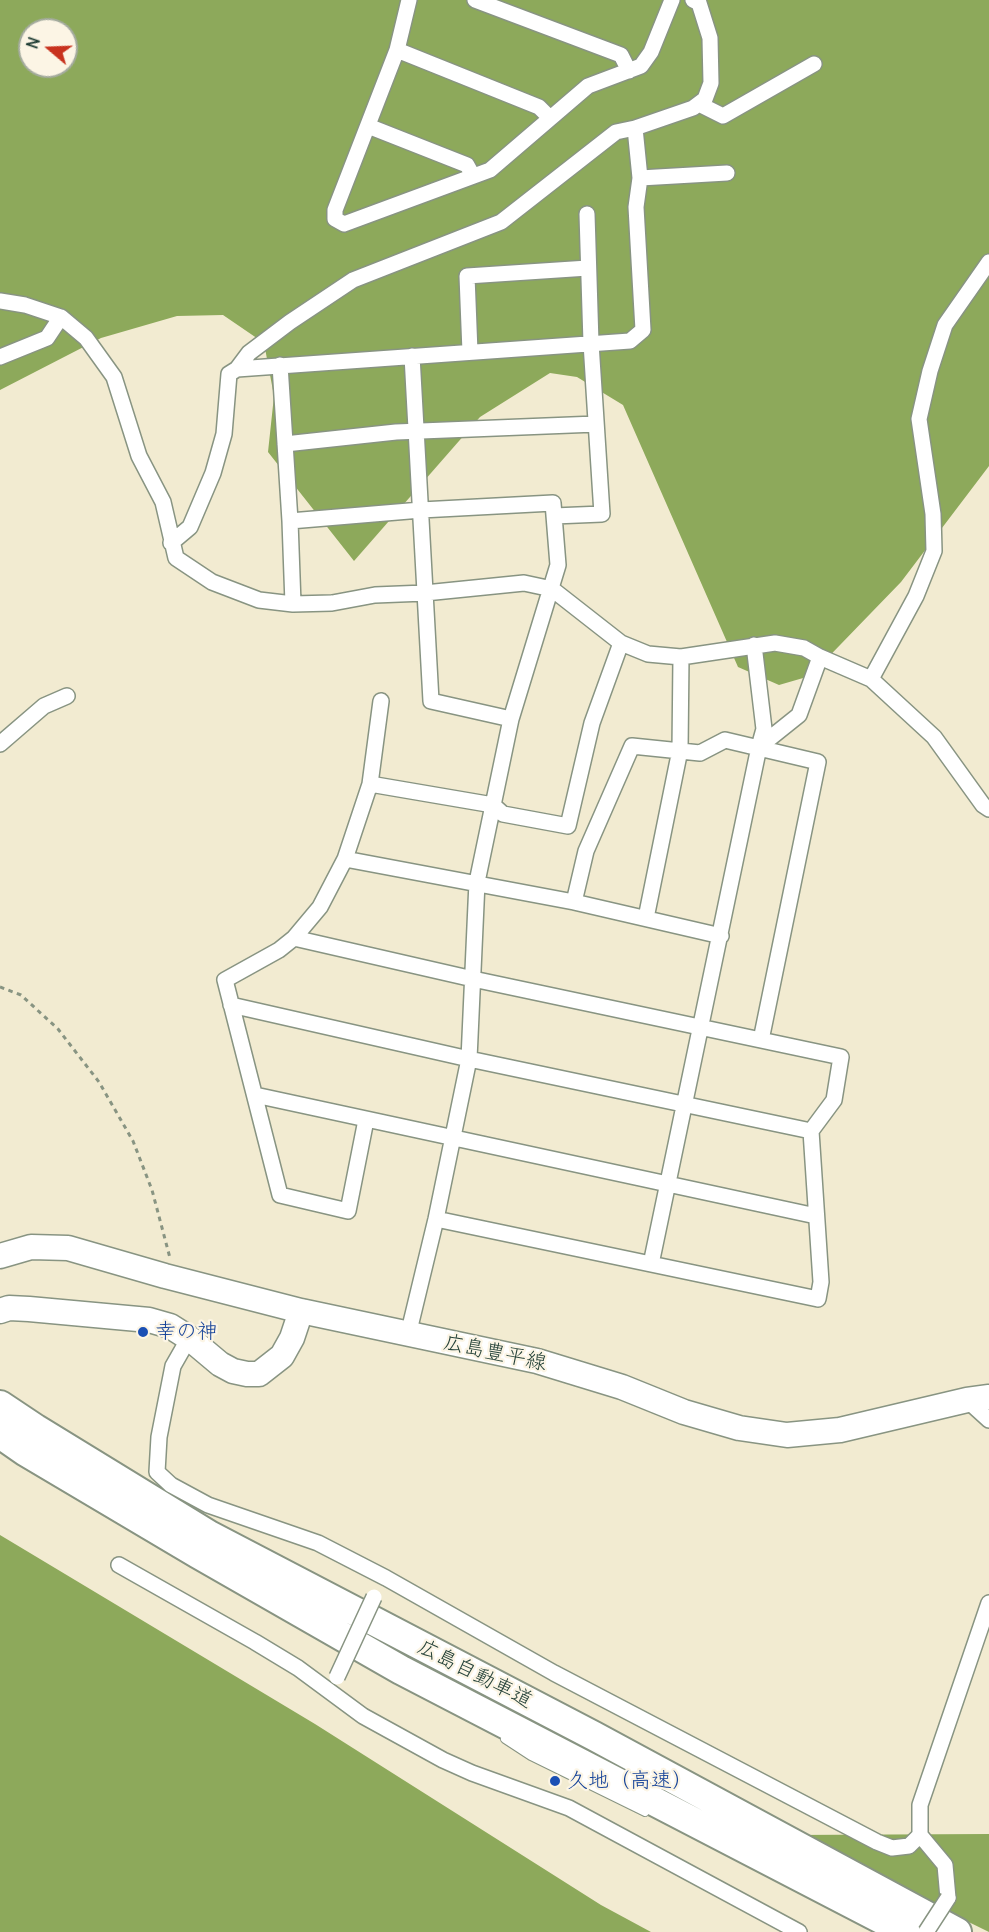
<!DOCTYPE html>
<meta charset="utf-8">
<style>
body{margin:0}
#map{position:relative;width:989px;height:1932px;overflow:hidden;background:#f2ebd1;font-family:Delius,sans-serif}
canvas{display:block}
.north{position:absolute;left:18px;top:18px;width:60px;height:60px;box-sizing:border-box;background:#fcf5e5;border:2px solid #a4ab9e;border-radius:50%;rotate:289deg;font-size:16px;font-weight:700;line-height:24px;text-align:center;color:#1f3d34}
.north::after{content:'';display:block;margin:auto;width:21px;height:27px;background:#c8321e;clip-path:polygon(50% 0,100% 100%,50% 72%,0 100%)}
</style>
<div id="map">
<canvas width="989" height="1932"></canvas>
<div class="north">N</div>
</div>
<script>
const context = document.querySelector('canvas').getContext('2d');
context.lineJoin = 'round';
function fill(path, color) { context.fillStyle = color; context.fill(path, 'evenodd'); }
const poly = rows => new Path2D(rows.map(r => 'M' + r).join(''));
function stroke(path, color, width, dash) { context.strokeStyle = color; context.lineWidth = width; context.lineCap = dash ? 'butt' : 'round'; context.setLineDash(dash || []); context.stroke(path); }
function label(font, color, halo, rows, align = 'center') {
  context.font = font + ' Delius,"Klee One",sans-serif'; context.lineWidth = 4.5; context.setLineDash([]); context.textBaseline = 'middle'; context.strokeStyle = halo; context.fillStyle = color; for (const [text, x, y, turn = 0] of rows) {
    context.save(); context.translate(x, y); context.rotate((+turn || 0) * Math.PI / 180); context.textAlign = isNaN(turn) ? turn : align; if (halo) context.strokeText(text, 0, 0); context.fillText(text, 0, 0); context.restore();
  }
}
fill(poly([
 [0,0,989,0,989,466,901,582,810,676,779,685,738,667,623,405,577,377,550,373,480,417,354,561,268,452,274,396,264,343,223,315,177,316,101,338,0,390],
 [30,30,66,30,66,66,30,66],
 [0,1535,315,1724,601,1905,651,1932,0,1932],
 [989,1834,989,1932,791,1835]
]), '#8da95b');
const service = poly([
 [505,1739,531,1756,645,1812]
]);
const minor = poly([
 [409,0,397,50,335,210,335,219,344,224,490,170,588,86,641,66,651,52,672,0],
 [475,0,621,55,629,71],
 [397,50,539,107,550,118],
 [699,104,723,116,814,64],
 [368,126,467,165,473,176],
 [640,178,727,173],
 [0,301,25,305,61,317,86,338,114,377,139,456,163,502,176,558,212,582,259,600,293,604,332,603,375,595,425,593,524,583,552,589,621,643,648,654,681,657,775,643,804,648,820,657,871,679,934,737,983,805,989,809],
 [470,352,467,276,588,268],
 [412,356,431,701,511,719],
 [0,357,47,338,61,317],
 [280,365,290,521,293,604],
 [237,369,249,353,290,322,353,280,501,222,616,132,635,128,693,108,705,99,711,83,710,38,699,3,693,0],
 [285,444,396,432,596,424],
 [554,516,602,514,591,343,587,214],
 [290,521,421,510,553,503,558,565,511,719,477,882,469,1059,436,1219,408,1335],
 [171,543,190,527,213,473,224,434,229,374,237,369,630,341,643,330,636,207,640,178,635,128],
 [754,645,764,729,759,747],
 [871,679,916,596,934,551,933,514,919,419,930,371,945,325,989,262],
 [0,744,44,706,67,696],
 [370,784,493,805,503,814,568,826,592,723,621,643],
 [345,859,574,902,721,936],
 [574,902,586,851,632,746,700,753,725,740,818,762,761,1040],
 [646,918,680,750,681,657],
 [294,938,473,979,841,1057,834,1100,811,1131,821,1282,818,1299,436,1219],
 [231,1005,469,1059,811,1131],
 [255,1095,816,1216],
 [366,1120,348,1211,280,1195,225,980,279,950,294,938,320,907,345,859,370,784,381,701],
 [651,1264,759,747,799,715,820,657],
 [189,1338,173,1366,159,1437,157,1472,171,1485,208,1505,318,1543,386,1578,554,1673,877,1842,892,1848,909,1846,920,1835,920,1805,989,1603],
 [967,1400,989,1420],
 [119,1565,255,1642,298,1668,363,1716,443,1760,472,1773,569,1808,799,1932],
 [920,1835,945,1865,948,1898]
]);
const primary = poly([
 [0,1256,31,1247,68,1248,165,1276,301,1311,537,1361,622,1387,684,1412,739,1428,787,1435,840,1430,967,1400,989,1397],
 [0,1311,9,1308,29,1309,149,1320,170,1326,189,1338,220,1364,233,1371,247,1374,259,1374,282,1356,292,1338,301,1311]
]);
const motorway = poly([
 [0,1405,36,1429,209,1535,594,1736,957,1932],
 [0,1434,26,1452,198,1554,401,1670,906,1932]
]);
stroke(service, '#889482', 10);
stroke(minor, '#889482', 18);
stroke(primary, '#889482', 27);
stroke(motorway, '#889482', 32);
stroke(poly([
 [0,987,21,995,58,1029,99,1082,133,1141,152,1190,170,1258]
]), '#889482', 3, [4.5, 4.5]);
stroke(service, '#fff', 8);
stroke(minor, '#fff', 15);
stroke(primary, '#fff', 24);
stroke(motorway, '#fff', 28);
const minorBridge = poly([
 [337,1677,374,1597],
 [926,1932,948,1898]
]);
stroke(minorBridge, '#889482', 18, []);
stroke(minorBridge, '#fff', 15);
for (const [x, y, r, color] of [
 [143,1332,6,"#1a4fb4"],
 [555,1781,6,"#1a4fb4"]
]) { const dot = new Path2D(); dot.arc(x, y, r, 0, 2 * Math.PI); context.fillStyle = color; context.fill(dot); stroke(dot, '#fcf5e5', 2); }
label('21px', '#164399', '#fcf5e5', [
 ["幸の神",155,1332],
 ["久地（高速）",567,1781]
], 'left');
label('21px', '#1f3d34', '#fcf5e5', [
 ["広島豊平線",495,1353,12],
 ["広島自動車道",475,1674,27]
]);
</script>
